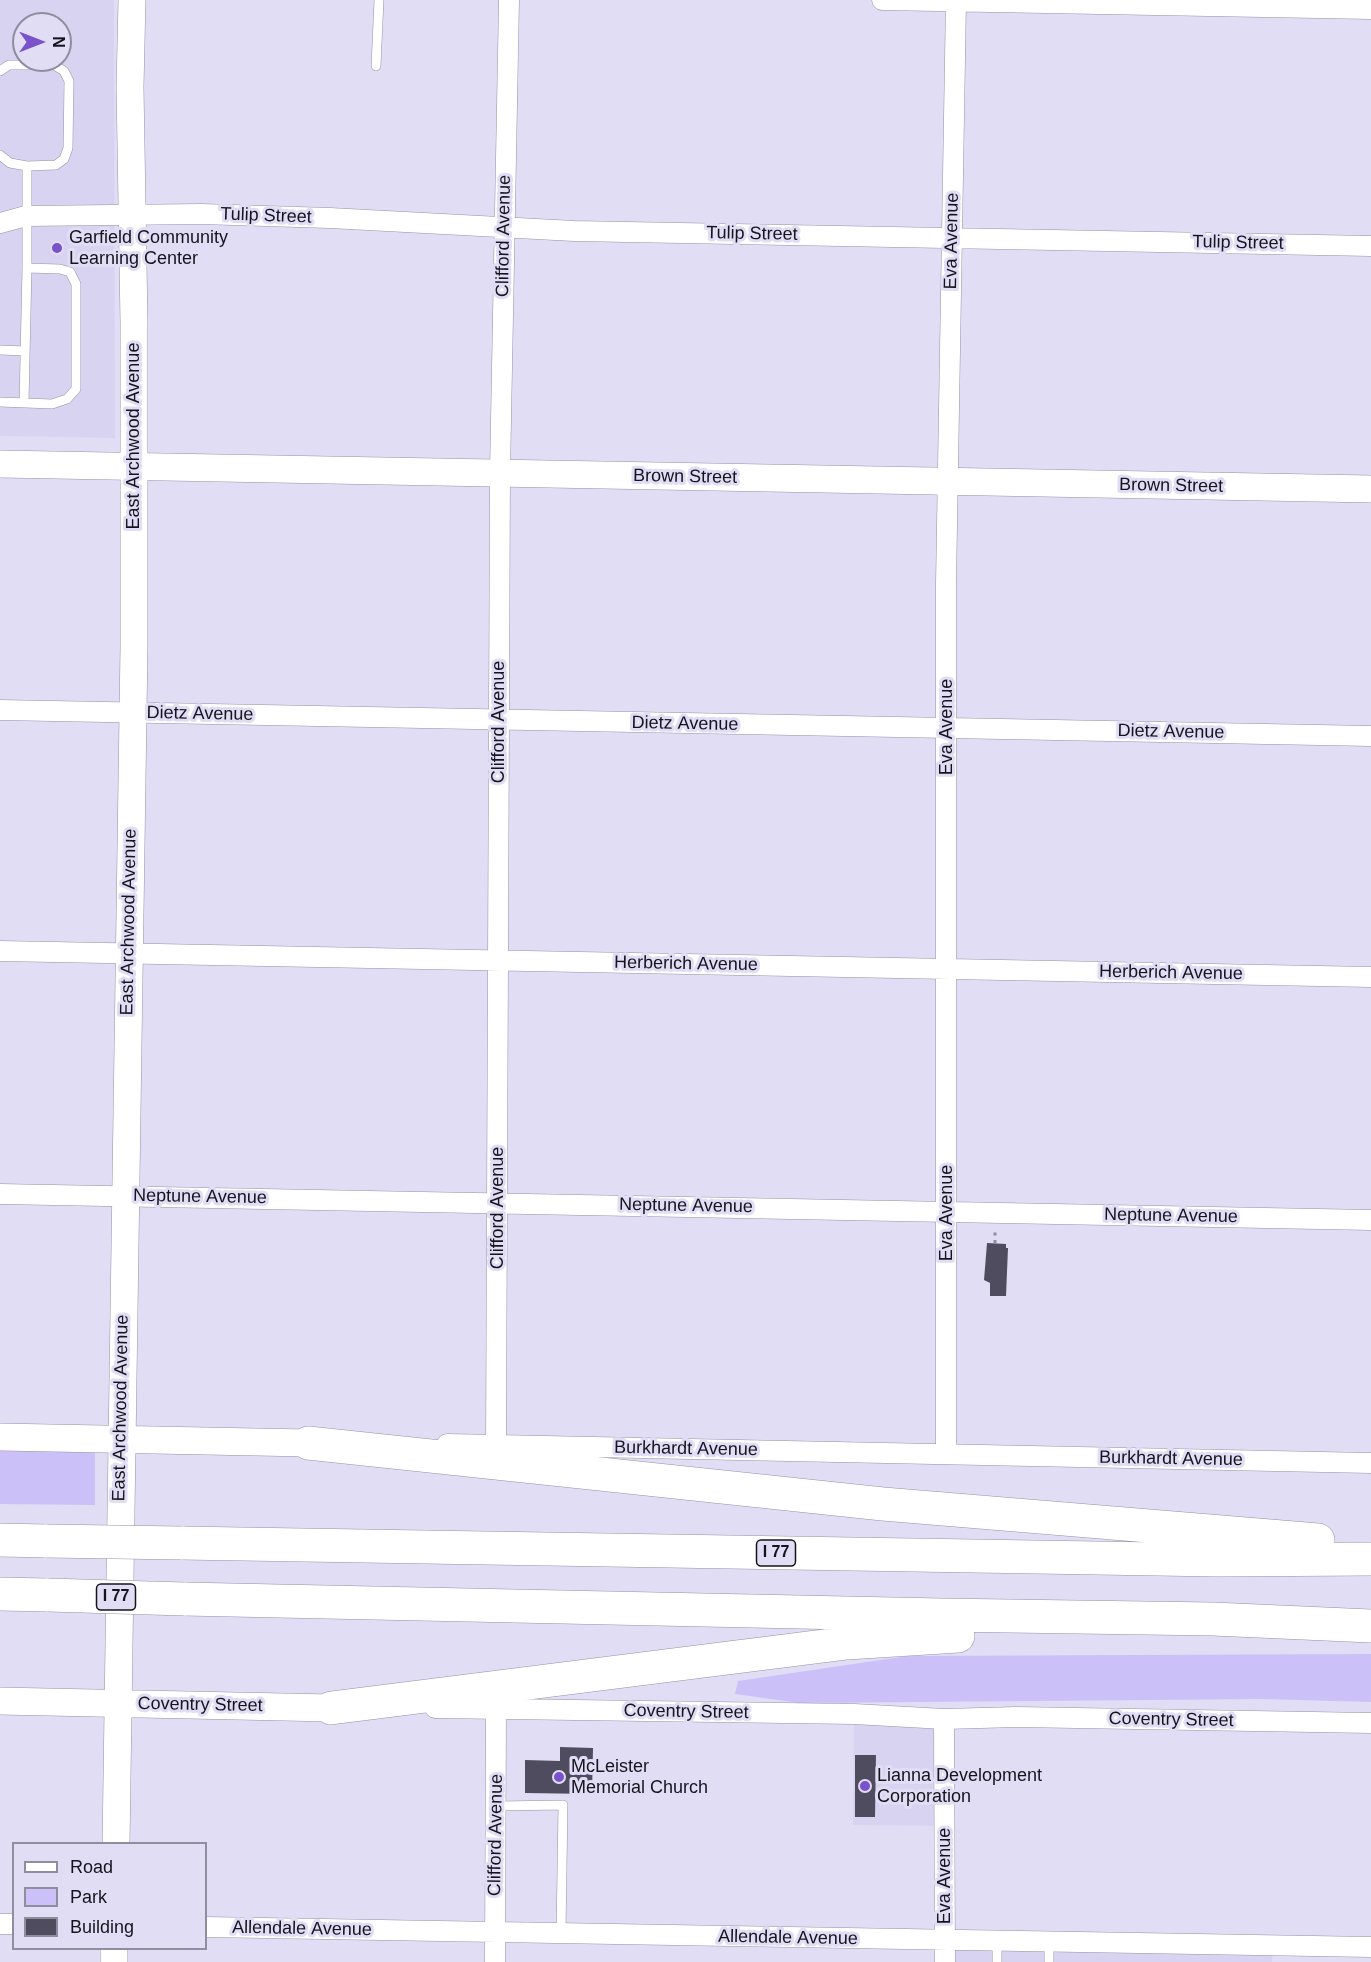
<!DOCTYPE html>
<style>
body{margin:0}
#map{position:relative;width:1371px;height:1962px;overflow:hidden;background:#e1ddf5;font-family:Helvetica,sans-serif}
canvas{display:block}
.legend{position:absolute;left:12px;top:1842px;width:195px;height:108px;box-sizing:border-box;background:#e1ddf5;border:2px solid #8f8d9e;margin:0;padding:8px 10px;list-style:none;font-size:18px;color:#15141c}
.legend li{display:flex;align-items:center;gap:12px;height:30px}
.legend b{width:30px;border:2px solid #8f8d9e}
.north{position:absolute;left:12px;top:12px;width:60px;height:60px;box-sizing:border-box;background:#e1ddf5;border:2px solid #8f8d9e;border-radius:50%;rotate:90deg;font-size:16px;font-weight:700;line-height:24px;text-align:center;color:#15141c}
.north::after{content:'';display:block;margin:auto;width:21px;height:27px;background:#7952cc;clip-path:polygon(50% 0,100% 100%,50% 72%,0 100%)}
</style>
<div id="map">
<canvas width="1371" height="1962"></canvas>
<ul class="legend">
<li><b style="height:8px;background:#fff"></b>Road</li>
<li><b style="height:16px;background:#ccc0f8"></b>Park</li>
<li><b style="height:16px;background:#504c60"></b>Building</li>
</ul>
<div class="north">N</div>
</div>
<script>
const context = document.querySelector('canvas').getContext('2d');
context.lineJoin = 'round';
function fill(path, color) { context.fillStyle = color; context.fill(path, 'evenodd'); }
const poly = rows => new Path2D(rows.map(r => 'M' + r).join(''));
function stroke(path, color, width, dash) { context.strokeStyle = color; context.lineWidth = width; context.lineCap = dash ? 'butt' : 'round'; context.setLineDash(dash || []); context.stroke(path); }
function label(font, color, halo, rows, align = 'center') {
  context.font = font + ' Helvetica,sans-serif'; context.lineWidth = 6; context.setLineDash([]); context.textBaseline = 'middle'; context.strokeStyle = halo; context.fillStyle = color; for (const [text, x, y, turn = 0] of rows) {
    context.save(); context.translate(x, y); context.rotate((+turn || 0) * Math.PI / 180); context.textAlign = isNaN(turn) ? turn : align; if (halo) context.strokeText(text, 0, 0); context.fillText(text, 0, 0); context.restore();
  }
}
fill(poly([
 [0,0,114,0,115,438,0,436],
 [24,24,60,24,60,60,24,60],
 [854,1714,944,1719,945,1826,853,1825],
 [944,1940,1273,1946,1272,1962,945,1962]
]), '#d9d3f2');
fill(poly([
 [0,1448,95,1451,95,1505,0,1504],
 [1371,1654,1371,1702,1263,1699,800,1703,735,1694,738,1681,908,1656]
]), '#ccc0f8');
fill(poly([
 [987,1243,1006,1244,1006,1248,1008,1248,1006,1296,990,1296,990,1283,984,1280],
 [560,1747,593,1748,592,1794,525,1793,525,1760,560,1761],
 [855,1755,876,1755,875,1817,855,1817]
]), '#504c60');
const lane = poly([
 [376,66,379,0],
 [0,71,9,65,54,65,64,71,69,81,68,148,64,159,56,165,27,166,10,163,0,155],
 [0,350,25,351],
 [0,402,52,404,67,399,76,389,76,284,70,272,60,269,27,268,27,166],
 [24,403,27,268],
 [497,1806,563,1805,561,1934],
 [997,1941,997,1962],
 [1049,1942,1049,1962]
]);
const street = poly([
 [882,0,1371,9],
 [0,223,26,216,201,214,330,218,574,231,1371,246],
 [0,710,1371,736],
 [0,951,1371,977],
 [0,1194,1371,1220],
 [447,1444,1371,1463],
 [496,1444,500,473,509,0],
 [946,1454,946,584,956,0],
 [435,1708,854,1714,944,1719,1017,1717,1371,1723],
 [944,1719,945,1962],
 [0,1924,14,1924],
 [206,1927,1371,1947],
 [495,1962,496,1708]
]);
const secondary = poly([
 [0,464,1371,489],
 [0,1437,308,1443],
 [0,1701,331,1708],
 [116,1844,134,647,134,322,130,87,132,0],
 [114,1962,114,1948]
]);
const highway = poly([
 [308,1443,883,1504,1318,1540],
 [0,1540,47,1541],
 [181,1543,1218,1560,1371,1559],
 [0,1594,48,1595],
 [184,1599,941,1615,1213,1619,1371,1626],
 [331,1708,847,1643,958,1636]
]);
stroke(lane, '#9591a7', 10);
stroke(street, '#9591a7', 21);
stroke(secondary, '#9591a7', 28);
stroke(highway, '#9591a7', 34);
stroke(poly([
 [995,1243,995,1230]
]), '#908d9f', 3, [3, 4.5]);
stroke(lane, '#fff', 9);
stroke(street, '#fff', 20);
stroke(secondary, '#fff', 27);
stroke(highway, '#fff', 33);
const highwayBridge = poly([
 [47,1541,181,1543],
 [48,1595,184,1599]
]);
stroke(highwayBridge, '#9591a7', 34, []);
stroke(highwayBridge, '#fff', 33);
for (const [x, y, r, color] of [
 [57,248,6,"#7952cc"],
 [559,1777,6,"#7952cc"],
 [865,1786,6,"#7952cc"]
]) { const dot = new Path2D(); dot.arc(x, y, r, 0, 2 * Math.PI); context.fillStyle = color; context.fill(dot); stroke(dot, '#e1ddf5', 2); }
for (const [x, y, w] of [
 [776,1553,39],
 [116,1597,39]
]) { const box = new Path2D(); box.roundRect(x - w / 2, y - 13, w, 26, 4.5); context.fillStyle = '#e1ddf5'; context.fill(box); stroke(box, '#15141c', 1.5); }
label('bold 16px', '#15141c', null, [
 ["I 77",776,1553],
 ["I 77",116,1597]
]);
label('18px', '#15141c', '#e1ddf5', [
 ["Tulip Street",266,216,2],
 ["Tulip Street",752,234,1],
 ["Clifford Avenue",504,236,-89],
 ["Eva Avenue",952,241,-89],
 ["Tulip Street",1238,243,1],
 ["East Archwood Avenue",134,436,-90],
 ["Brown Street",685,477,1],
 ["Brown Street",1171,486,1],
 ["Dietz Avenue",200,714,1],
 ["Clifford Avenue",499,722,-90],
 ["Dietz Avenue",685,724,1],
 ["Eva Avenue",947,727,-90],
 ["Dietz Avenue",1171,732,1],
 ["East Archwood Avenue",129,922,-89],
 ["Herberich Avenue",686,964,1],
 ["Herberich Avenue",1171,973,1],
 ["Neptune Avenue",200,1197,1],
 ["Neptune Avenue",686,1206,1],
 ["Clifford Avenue",498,1208,-90],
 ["Eva Avenue",947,1213,-90],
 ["Neptune Avenue",1171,1216,1],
 ["East Archwood Avenue",121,1408,-89],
 ["Burkhardt Avenue",686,1449,1],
 ["Burkhardt Avenue",1171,1459,1],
 ["Coventry Street",200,1705,1],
 ["Coventry Street",686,1712,1],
 ["Coventry Street",1171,1720,1],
 ["Clifford Avenue",496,1835,-89],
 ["Eva Avenue",945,1876,-90],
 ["Allendale Avenue",302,1929,1],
 ["Allendale Avenue",788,1938,1]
]);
label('18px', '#15141c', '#e1ddf5', [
 ["Garfield Community",69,238],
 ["Learning Center",69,259],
 ["McLeister",571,1767],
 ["Memorial Church",571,1788],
 ["Lianna Development",877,1776],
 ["Corporation",877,1797]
], 'left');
</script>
